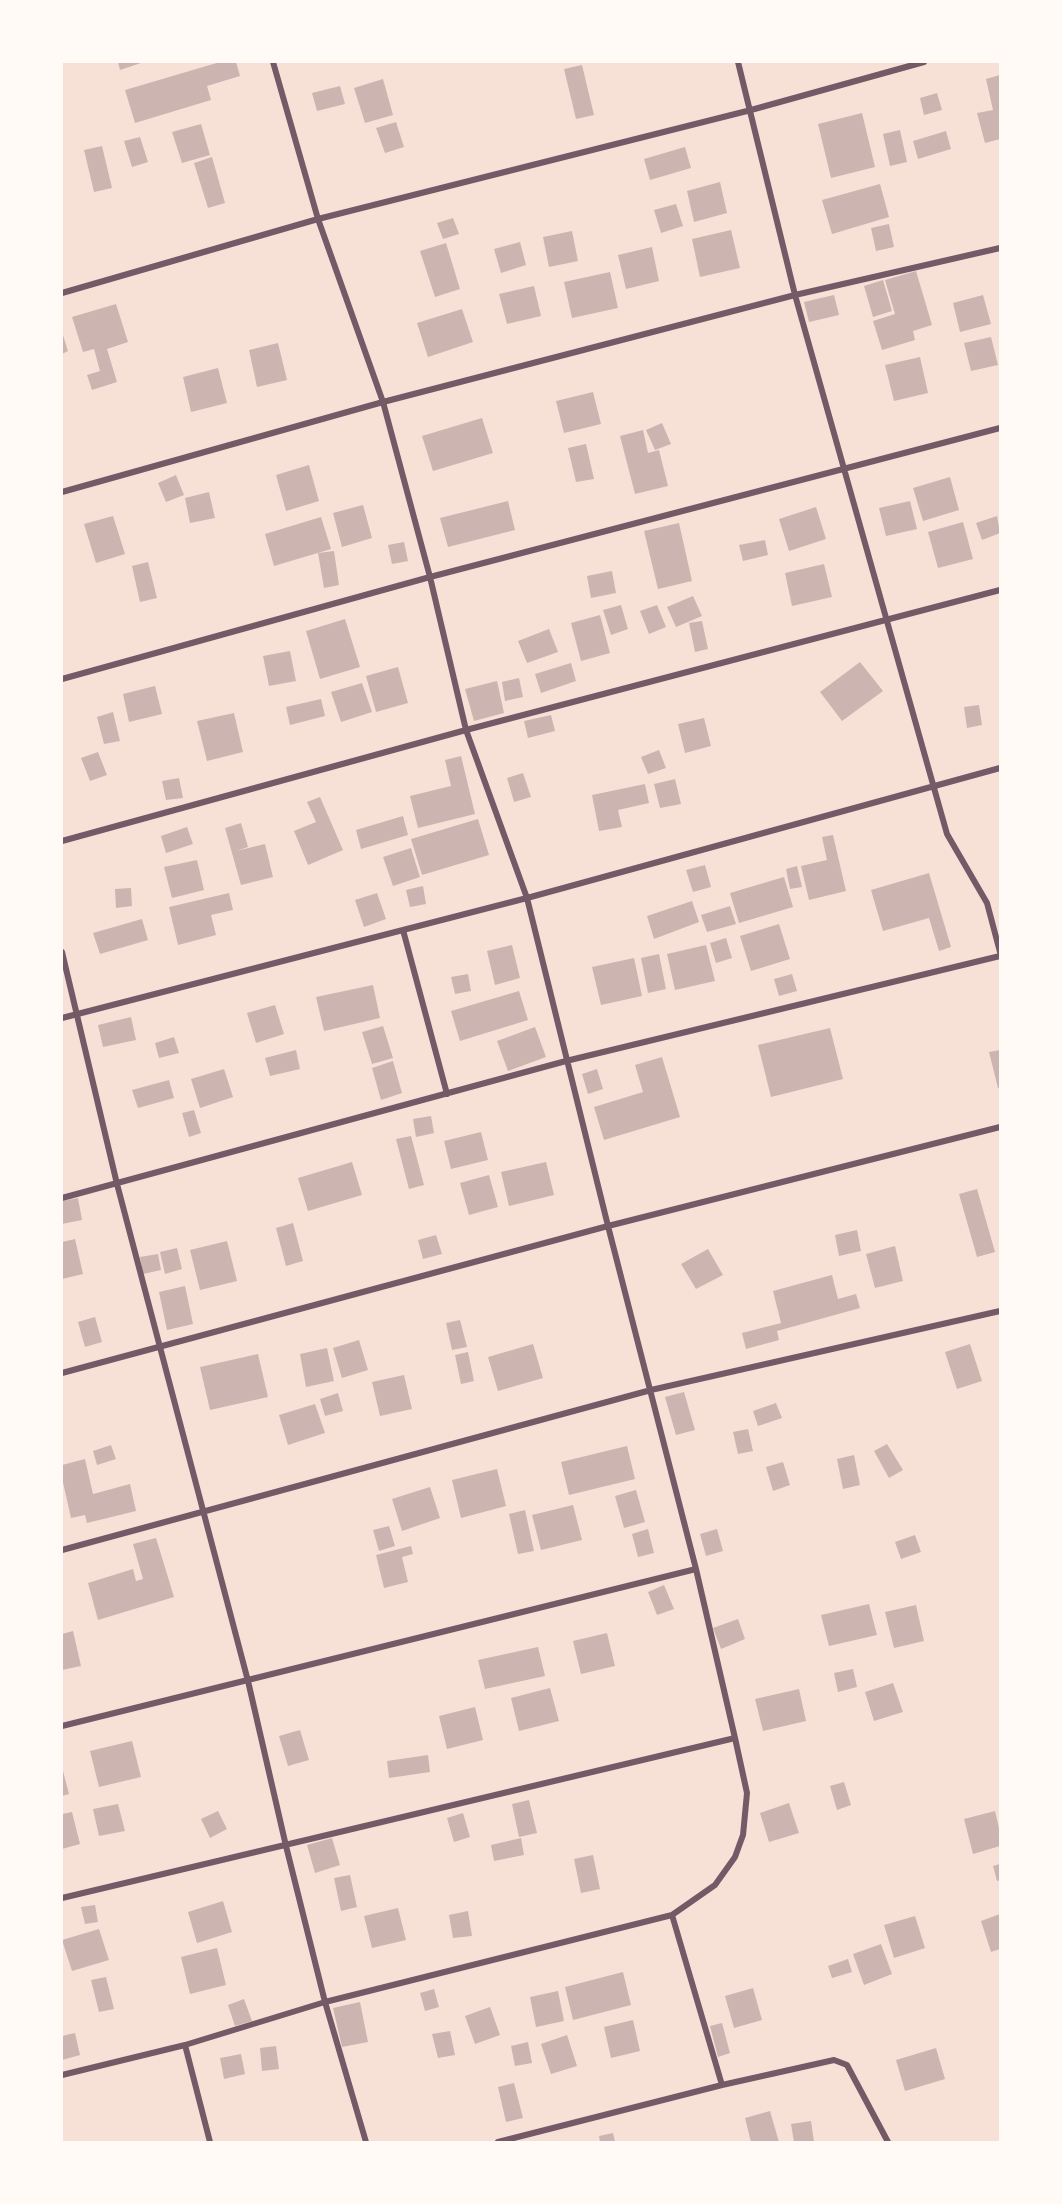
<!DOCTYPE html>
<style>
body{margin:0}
#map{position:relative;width:1062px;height:2204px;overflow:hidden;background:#f7e1d7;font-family:Arial,sans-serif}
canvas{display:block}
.frame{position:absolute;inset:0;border:63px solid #fffaf5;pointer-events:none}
</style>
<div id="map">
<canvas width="1062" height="2204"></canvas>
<div class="frame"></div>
</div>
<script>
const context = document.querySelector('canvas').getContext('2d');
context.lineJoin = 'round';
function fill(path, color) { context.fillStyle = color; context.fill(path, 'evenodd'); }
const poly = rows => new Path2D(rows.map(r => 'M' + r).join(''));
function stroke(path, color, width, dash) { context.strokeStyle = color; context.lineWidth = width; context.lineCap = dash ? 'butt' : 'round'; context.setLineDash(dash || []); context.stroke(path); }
fill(poly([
 [118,62,144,62,120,70],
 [220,62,236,62,240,76,207,86,211,100,135,123,125,90],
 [582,65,594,115,576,119,564,69],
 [1000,75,1000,139,985,143,977,113,993,110,986,79],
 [383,79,393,115,365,123,354,88],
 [340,86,345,104,317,111,312,93],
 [937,93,942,110,924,115,920,98],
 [862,113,875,167,831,178,818,124],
 [396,122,404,147,385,153,376,128],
 [201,124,210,155,182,163,172,132],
 [900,130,907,162,890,166,883,134],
 [946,131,951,149,918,159,913,141],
 [140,137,148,162,132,167,124,141],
 [102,146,112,188,94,192,84,150],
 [685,147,691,168,650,180,644,159],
 [212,157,225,203,208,208,194,163],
 [720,182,727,213,694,222,687,191],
 [880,184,889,217,832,234,822,200],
 [676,204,683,226,661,233,654,210],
 [453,218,459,234,443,239,437,223],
 [889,224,894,247,876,251,871,228],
 [731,230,740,268,700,277,692,239],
 [572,231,578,261,549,267,543,237],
 [520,242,526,265,501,273,494,249],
 [446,243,460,289,435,297,420,251],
 [652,247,659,281,626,289,618,255],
 [916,271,932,325,913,331,915,340,882,350,873,321,895,314,885,280],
 [610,272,618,308,572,318,564,282],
 [883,280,892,311,873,317,864,286],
 [534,286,541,316,507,324,499,294],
 [834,295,839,315,809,322,804,302],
 [983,295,991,324,960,332,953,303],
 [116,304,128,342,107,349,117,382,92,390,87,375,100,371,94,349,83,352,72,317],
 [462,309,473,342,428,357,417,323],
 [62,332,68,351,62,354],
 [991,337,998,365,971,371,964,343],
 [278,343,287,380,257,387,249,350],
 [920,357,928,393,894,401,885,365],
 [218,368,227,403,191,412,183,377],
 [593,392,601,424,564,433,556,401],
 [482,418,493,453,433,471,422,436],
 [662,423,671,444,655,450,646,430],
 [643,430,648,453,659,450,668,486,635,494,620,436],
 [586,444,594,479,576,482,568,448],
 [309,465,319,501,286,511,276,475],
 [176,475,184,495,166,502,158,483],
 [950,477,959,510,923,521,913,488],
 [209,492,215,518,190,523,185,498],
 [508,501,515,530,448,547,440,518],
 [910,501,917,529,886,536,879,508],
 [363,505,372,538,342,547,333,513],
 [816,507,826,539,789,551,779,519],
 [113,516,125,554,96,563,84,524],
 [997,516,1000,533,982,540,976,523],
 [321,517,331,549,274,566,265,534],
 [963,522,973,559,938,568,928,532],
 [679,523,692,581,658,589,644,531],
 [765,540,768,555,743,561,739,545],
 [404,542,408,561,392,564,388,545],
 [334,551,339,585,324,588,318,553],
 [148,562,157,598,140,602,132,566],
 [824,564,832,597,792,606,785,573],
 [612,571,616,593,591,598,587,576],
 [693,596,702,616,676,627,667,607],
 [621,605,628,629,611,635,603,610],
 [657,605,666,627,649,634,640,611],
 [600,615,610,653,581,661,571,623],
 [345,619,360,667,320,679,306,631],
 [702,621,708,649,695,652,689,623],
 [549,629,558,652,527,663,518,641],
 [290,651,296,681,269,686,263,656],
 [860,662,883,691,842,721,820,692],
 [571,663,576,681,541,693,535,674],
 [398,667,408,703,376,712,366,676],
 [519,678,523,697,505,701,502,682],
 [497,681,504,713,474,721,465,689],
 [362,683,372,712,341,722,331,692],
 [155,686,162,714,129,722,123,694],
 [321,699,325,716,290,725,286,707],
 [979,705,982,725,967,728,964,707],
 [113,712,120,741,104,744,97,717],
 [234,713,243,752,207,761,197,721],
 [551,715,555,731,528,738,524,721],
 [704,718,711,746,685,753,678,724],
 [659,750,666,768,648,774,641,757],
 [98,752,107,775,90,781,81,758],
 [461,756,475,814,418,828,410,796,451,786,445,760],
 [523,773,531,797,514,802,507,778],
 [179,778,183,798,166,800,162,781],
 [675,779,681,804,660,808,654,784],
 [645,784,649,803,618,810,622,827,599,831,592,795],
 [320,797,343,850,308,865,294,831,316,822,307,802],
 [403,816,408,835,361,849,356,830],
 [478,819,489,855,422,875,411,839],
 [241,823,248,847,236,851,265,844,273,877,241,885,225,828],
 [187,827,193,844,166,853,161,836],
 [833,835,846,891,809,900,801,866,827,860,822,837],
 [411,848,420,877,393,886,383,857],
 [197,860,204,890,172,898,164,867],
 [705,865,711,887,693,892,686,870],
 [797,866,802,887,790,889,786,869],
 [929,873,951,947,939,951,929,918,883,931,871,890],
 [784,877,793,907,739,923,730,893],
 [423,886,426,904,410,907,406,890],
 [131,888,132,906,116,908,115,889],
 [229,893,233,910,211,915,216,935,178,945,169,907],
 [377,893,386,919,364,927,355,900],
 [692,901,699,922,654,939,647,916],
 [730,906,736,924,707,932,701,915],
 [142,919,148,940,100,954,93,933],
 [779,924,790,959,751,971,740,936],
 [726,938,732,958,716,963,710,943],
 [512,945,520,978,495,985,487,951],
 [706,945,715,981,675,990,667,954],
 [659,954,666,989,648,993,641,958],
 [634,958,642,996,601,1005,592,967],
 [468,974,471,991,455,994,451,977],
 [792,974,797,991,779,996,774,979],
 [373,985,380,1018,324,1031,316,997],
 [519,991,528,1020,460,1041,451,1011],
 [275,1005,284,1034,256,1043,247,1013],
 [131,1017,136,1040,103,1047,98,1025],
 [383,1026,393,1058,372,1064,362,1032],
 [535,1027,546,1057,508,1071,497,1041],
 [830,1028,843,1079,771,1097,758,1045],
 [174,1037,179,1053,159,1058,155,1043],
 [296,1050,300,1069,270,1076,265,1058],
 [1000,1050,1000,1088,998,1088,989,1052],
 [662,1057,680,1117,604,1140,594,1107,643,1092,635,1065],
 [393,1061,402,1093,381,1100,372,1068],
 [224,1069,233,1097,200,1108,191,1079],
 [597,1069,603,1089,588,1094,582,1074],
 [169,1080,174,1098,138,1108,132,1090],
 [194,1110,201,1133,189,1137,182,1113],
 [431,1116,434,1133,416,1137,413,1119],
 [481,1132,488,1160,451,1169,444,1141],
 [411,1136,424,1185,409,1189,396,1139],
 [352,1162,362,1195,308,1211,298,1178],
 [546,1162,554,1195,509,1206,501,1172],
 [489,1175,498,1207,469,1215,460,1183],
 [977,1189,995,1252,977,1257,959,1194],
 [78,1198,82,1220,62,1224,62,1201],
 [293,1223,303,1261,286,1266,276,1228],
 [857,1230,861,1251,839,1256,835,1235],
 [436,1235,442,1254,423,1259,418,1240],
 [75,1239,83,1274,62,1279,62,1242],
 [227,1241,237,1281,200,1290,190,1250],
 [895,1246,903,1281,875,1288,866,1254],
 [177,1248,182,1269,165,1274,160,1252],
 [708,1249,723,1275,696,1289,681,1264],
 [158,1254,161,1270,143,1274,140,1257],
 [832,1275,838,1299,856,1294,860,1308,777,1331,779,1340,746,1349,742,1333,781,1323,773,1291],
 [185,1286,193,1324,167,1330,159,1292],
 [95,1317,102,1342,85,1347,78,1322],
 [460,1320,467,1347,452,1350,446,1323],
 [359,1340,368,1370,342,1378,333,1348],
 [533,1344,543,1378,498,1391,488,1357],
 [970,1344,982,1381,957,1389,945,1352],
 [327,1348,334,1381,306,1387,300,1354],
 [468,1352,474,1381,461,1384,455,1355],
 [258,1354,268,1397,210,1410,200,1367],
 [404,1375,412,1409,380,1416,372,1382],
 [684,1392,695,1430,676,1435,665,1397],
 [338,1393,343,1411,325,1416,320,1399],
 [776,1403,782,1418,758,1426,753,1411],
 [315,1404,325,1433,288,1445,279,1415],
 [748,1429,753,1451,738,1454,733,1432],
 [887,1444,903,1470,889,1478,874,1451],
 [111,1445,116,1459,97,1465,93,1451],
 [627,1446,635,1479,569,1495,561,1462],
 [854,1455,860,1485,843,1489,837,1459],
 [85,1459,93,1494,130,1484,136,1511,87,1523,85,1515,71,1518,62,1478,62,1465],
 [783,1462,790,1485,773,1491,766,1467],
 [497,1469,506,1506,461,1518,452,1480],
 [430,1487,440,1518,402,1531,392,1499],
 [636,1490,645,1522,624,1528,615,1496],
 [573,1505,582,1540,541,1550,532,1515],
 [525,1510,534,1551,518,1554,509,1514],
 [389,1526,395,1546,379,1551,373,1530],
 [648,1529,654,1553,638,1557,632,1534],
 [717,1529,723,1551,706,1556,700,1534],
 [915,1535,921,1552,901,1559,895,1542],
 [156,1538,174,1597,98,1620,88,1583,133,1569,136,1581,143,1579,133,1544],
 [411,1546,413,1554,402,1557,408,1582,384,1588,376,1555],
 [664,1585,674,1609,657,1615,648,1592],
 [869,1604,877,1635,829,1646,821,1615],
 [916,1605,924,1641,894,1648,885,1612],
 [738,1619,745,1639,721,1649,713,1628],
 [73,1631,81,1666,62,1670,62,1634],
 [607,1633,615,1666,581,1674,573,1641],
 [538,1647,545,1676,485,1689,478,1660],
 [853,1669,857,1687,838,1692,834,1673],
 [893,1683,903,1712,874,1721,865,1692],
 [550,1688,559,1721,519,1731,511,1698],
 [799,1689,806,1721,763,1731,755,1699],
 [475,1707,483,1740,447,1749,439,1716],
 [300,1730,309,1760,288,1766,279,1736],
 [132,1741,141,1777,99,1787,90,1751],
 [428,1755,430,1772,389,1778,387,1761],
 [62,1767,69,1794,62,1796],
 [844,1782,851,1805,837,1810,830,1786],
 [529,1800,537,1833,519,1837,512,1804],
 [789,1803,799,1833,769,1842,760,1813],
 [118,1804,125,1831,99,1836,93,1809],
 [218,1811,227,1829,210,1838,201,1819],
 [995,1811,1000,1832,1000,1846,973,1854,964,1819],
 [72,1812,80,1844,62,1849,62,1814],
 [463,1813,470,1837,454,1842,447,1818],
 [332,1838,340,1865,315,1873,307,1845],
 [521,1838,524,1855,494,1861,491,1845],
 [593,1855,600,1889,581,1893,574,1859],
 [1000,1864,1000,1880,997,1881,993,1866],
 [350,1875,357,1907,341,1911,334,1878],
 [223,1901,232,1932,197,1943,188,1912],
 [95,1905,98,1922,85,1924,81,1907],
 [398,1908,406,1940,372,1948,364,1916],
 [468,1911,472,1936,453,1938,449,1915],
 [1000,1914,1000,1949,991,1952,981,1921],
 [915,1916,925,1948,894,1958,884,1925],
 [99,1929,109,1960,72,1971,62,1940],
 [881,1944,892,1974,864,1985,853,1954],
 [217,1948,226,1985,190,1994,181,1957],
 [848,1959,852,1972,832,1978,828,1966],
 [623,1972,631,2005,573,2020,565,1987],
 [106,1977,114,2009,99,2012,91,1980],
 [753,1988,762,2020,734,2028,725,1996],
 [434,1989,439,2007,425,2011,420,1993],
 [558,1991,564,2021,536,2027,530,1997],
 [244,1999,252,2021,235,2026,228,2005],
 [360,2002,368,2042,342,2047,333,2008],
 [490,2007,500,2035,475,2044,465,2016],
 [633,2020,640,2051,611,2058,604,2027],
 [722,2023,730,2053,718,2057,710,2026],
 [450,2031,455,2055,438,2058,432,2034],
 [75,2033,80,2055,62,2060,62,2036],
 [567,2035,577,2066,551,2074,541,2044],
 [528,2042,532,2063,515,2066,511,2046],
 [276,2046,279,2069,262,2071,260,2048],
 [936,2048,945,2079,905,2091,896,2060],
 [241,2054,245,2074,224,2079,220,2058],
 [514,2083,523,2118,506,2122,498,2087],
 [770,2111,779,2142,751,2142,745,2118],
 [811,2121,814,2142,794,2142,791,2124],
 [613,2133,615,2142,600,2142,599,2136]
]), '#ccb4b1');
stroke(poly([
 [738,62,795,295,947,834,987,903,1000,952],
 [62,293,318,219,751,110,924,62],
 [62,492,383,402,795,295,1000,248],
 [62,679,430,577,1000,428],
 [62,841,466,730,1000,590],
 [403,930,447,1094],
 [62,952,117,1184,248,1681,286,1846,325,2002,366,2142],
 [62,1018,527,898,1000,768],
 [62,1198,566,1061,1000,956],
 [62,1373,608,1226,1000,1127],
 [62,1550,651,1390,1000,1311],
 [62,1726,696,1569],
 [62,1898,735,1738],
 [672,1915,722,2085],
 [185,2045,210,2142],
 [62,2075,185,2045,325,2002,672,1915,715,1885,735,1857,743,1835,747,1793,735,1738,696,1569,608,1226,527,898,466,730,430,577,383,402,318,219,273,62],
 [498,2142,722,2085,834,2060,847,2065,888,2142]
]), '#755966', 6);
</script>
